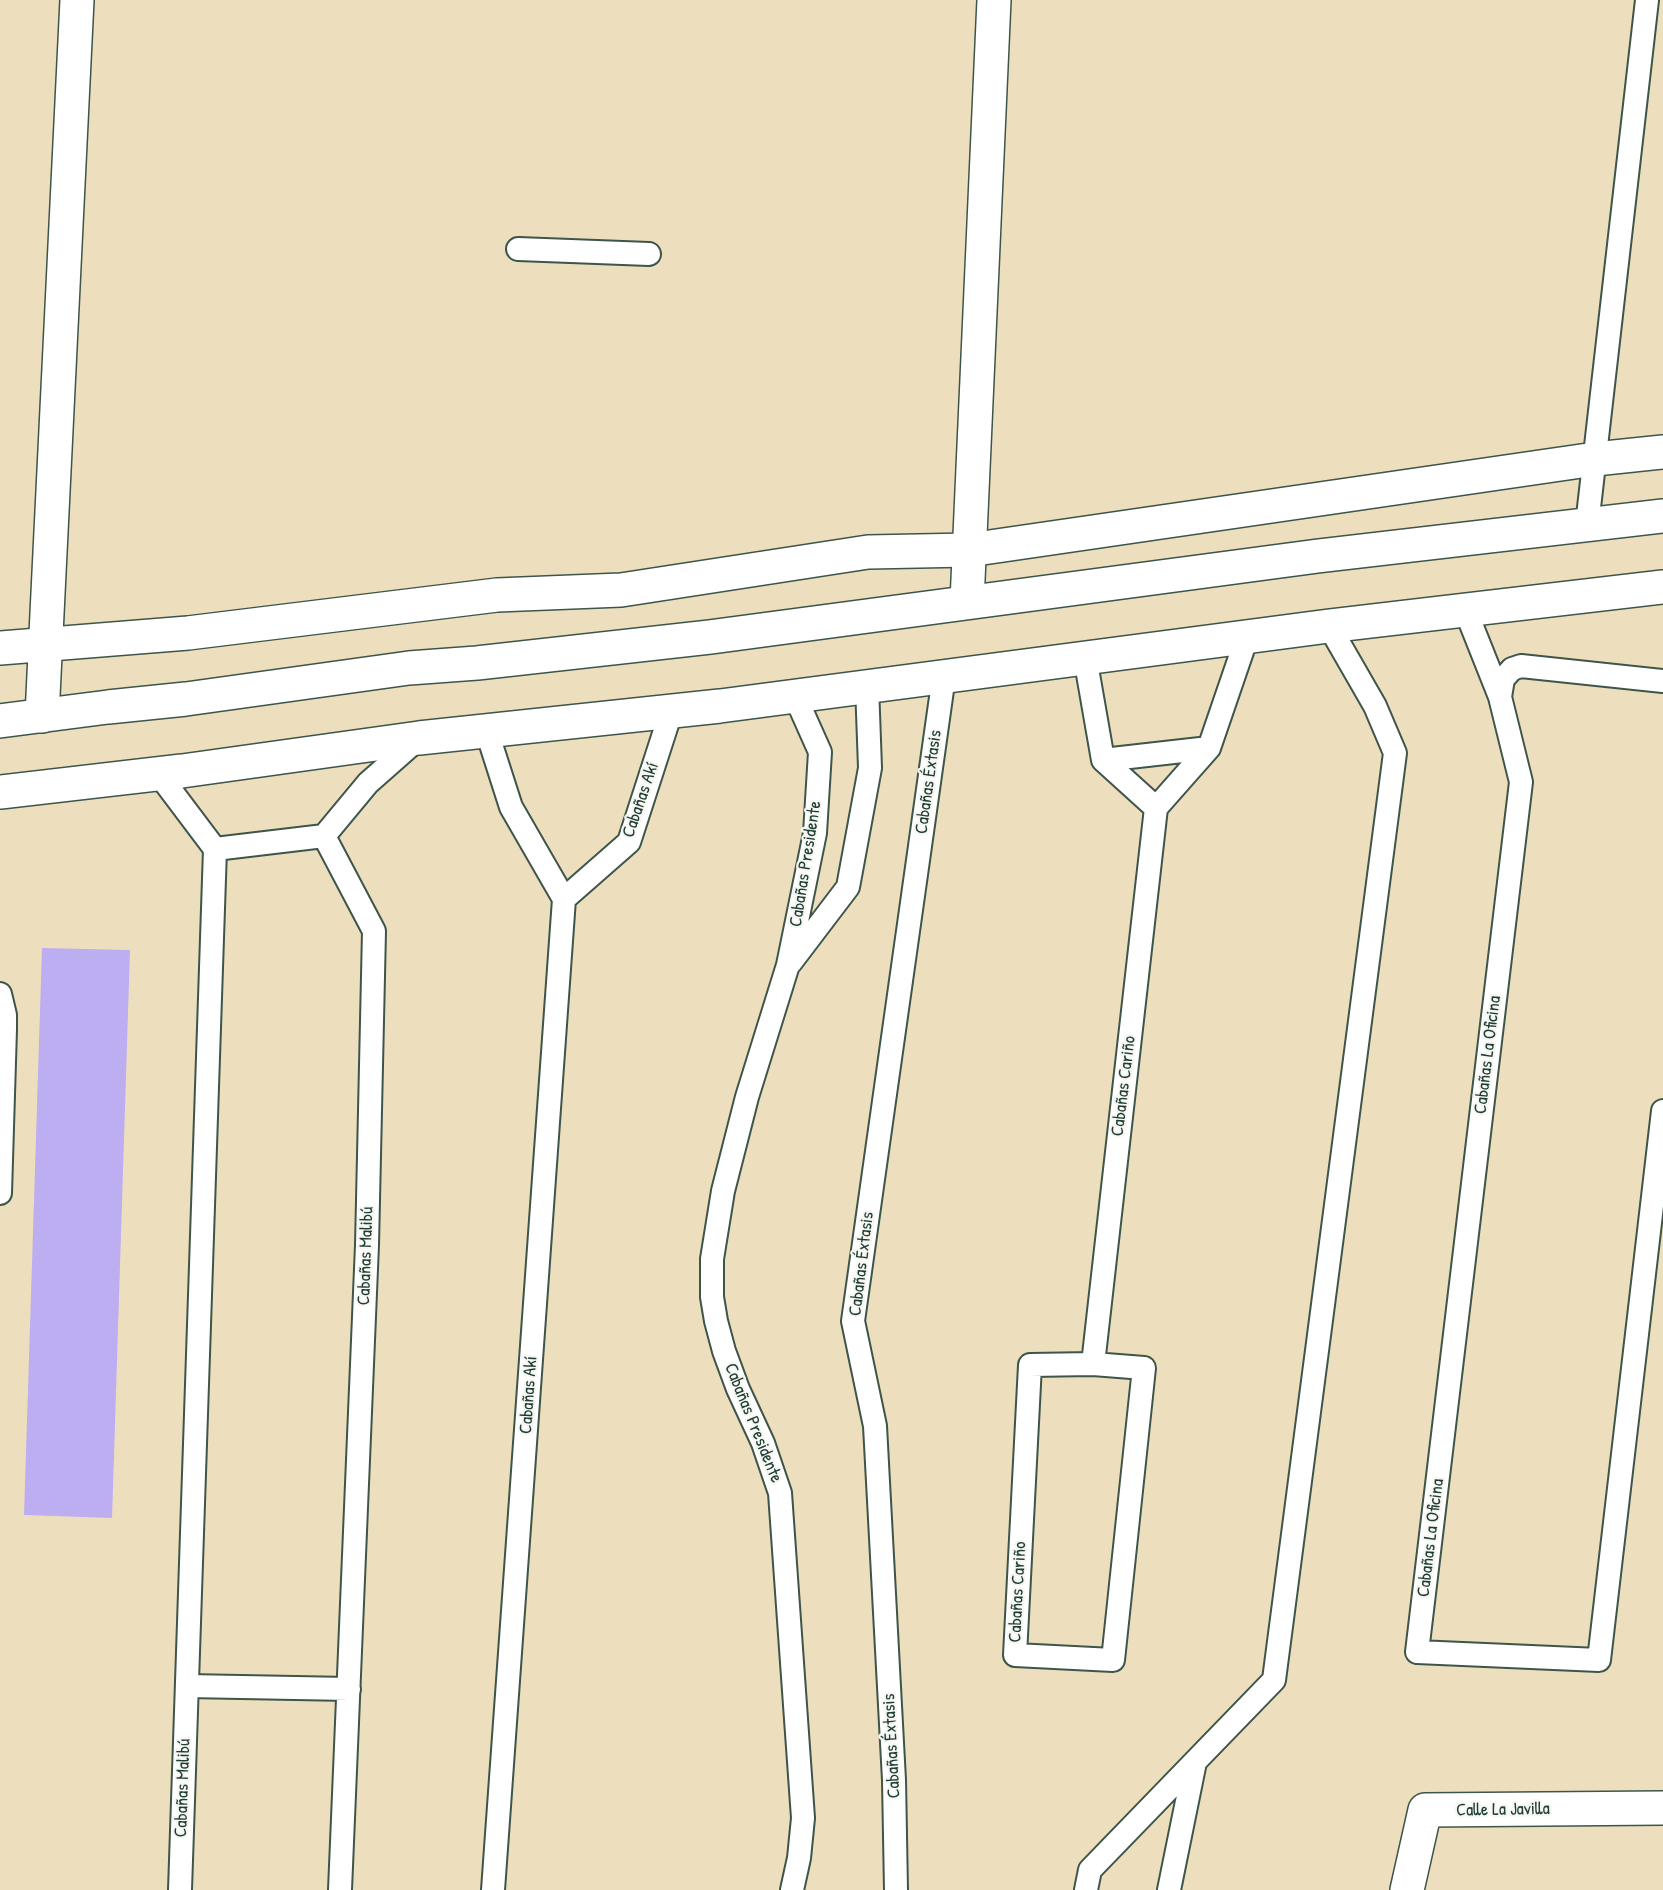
<!DOCTYPE html>
<meta charset="utf-8">
<style>
body{margin:0}
canvas{display:block;background:#eddfbe}
</style>
<canvas width="1663" height="1890"></canvas>
<script>
const context = document.querySelector('canvas').getContext('2d');
context.lineJoin = 'round';
function fill(path, color) { context.fillStyle = color; context.fill(path, 'evenodd'); }
const poly = rows => new Path2D(rows.map(r => 'M' + r).join(''));
function stroke(path, color, width, dash) { context.strokeStyle = color; context.lineWidth = width; context.lineCap = dash ? 'butt' : 'round'; context.setLineDash(dash || []); context.stroke(path); }
function label(font, color, halo, rows, align = 'center') {
  context.font = font + ' "Patrick Hand",sans-serif'; context.lineWidth = 4.5; context.setLineDash([]); context.textBaseline = 'middle'; context.strokeStyle = halo; context.fillStyle = color; for (const [text, x, y, turn = 0] of rows) {
    context.save(); context.translate(x, y); context.rotate((+turn || 0) * Math.PI / 180); context.textAlign = isNaN(turn) ? turn : align; if (halo) context.strokeText(text, 0, 0); context.fillText(text, 0, 0); context.restore();
  }
}
fill(poly([
 [42,948,130,950,112,1518,24,1515]
]), '#bdaef1');
const lane = poly([
 [518,249,649,254],
 [1587,525,1647,0],
 [1465,609,1500,697,1521,782,1417,1652,1599,1660,1663,1111],
 [1085,657,1103,760,1156,808],
 [1500,697,1503,679,1512,669,1521,666,1663,681],
 [487,732,511,807,564,899,493,1890],
 [1103,760,1209,748],
 [157,772,215,849,324,836,368,783,419,738],
 [324,836,374,931,367,1245,340,1890],
 [564,899,629,842,671,712],
 [791,962,848,887,870,768,867,685],
 [0,994,5,1015,5,1029,0,1193],
 [1093,1364,1144,1368,1113,1660,1015,1655,1030,1365,1093,1364],
 [1093,1364,1156,808,1209,748,1247,637],
 [187,1686,349,1689],
 [180,1890,215,849],
 [792,1890,799,1858,803,1818,780,1493,763,1443,738,1389,724,1351,716,1321,712,1297,712,1259,723,1191,747,1097,788,965,815,833,820,752,795,696],
 [896,1890,894,1780,875,1426,853,1321,944,676],
 [1086,1890,1090,1870,1274,1680,1395,753,1375,706,1329,626],
 [1169,1890,1195,1762]
]);
const street = poly([
 [967,602,994,0],
 [42,716,77,0],
 [1407,1890,1425,1810,1663,1808]
]);
const secondary = poly([
 [0,648,188,633,497,595,621,590,868,552,969,550,1595,459,1663,452]
]);
const primary = poly([
 [0,721,108,707,186,699,409,668,477,663,710,637,1318,556,1663,516],
 [0,792,182,771,419,738,720,706,1329,626,1663,587]
]);
stroke(lane, '#3e5549', 26);
stroke(street, '#3e5549', 36);
stroke(secondary, '#3e5549', 36);
stroke(primary, '#3e5549', 36);
stroke(lane, '#fff', 22);
stroke(street, '#fff', 33);
stroke(secondary, '#fff', 33);
stroke(primary, '#fff', 33);
label('18px', '#1f3d34', '#f6f6f2', [
 ["Cabañas Éxtasis",929,782,-82],
 ["Cabañas Akí",641,800,-71],
 ["Cabañas Presidente",806,864,-81],
 ["Cabañas La Oficina",1488,1055,-83],
 ["Cabañas Cariño",1124,1086,-83],
 ["Cabañas Malibú",366,1256,-88],
 ["Cabañas Éxtasis",862,1264,-83],
 ["Cabañas Akí",529,1395,-86],
 ["Cabañas Presidente",753,1423,68],
 ["Cabañas La Oficina",1431,1538,-83],
 ["Cabañas Cariño",1018,1592,-87],
 ["Cabañas Éxtasis",892,1746,-93],
 ["Cabañas Malibú",183,1788,-88],
 ["Calle La Javilla",1503,1810,-1]
]);
</script>
